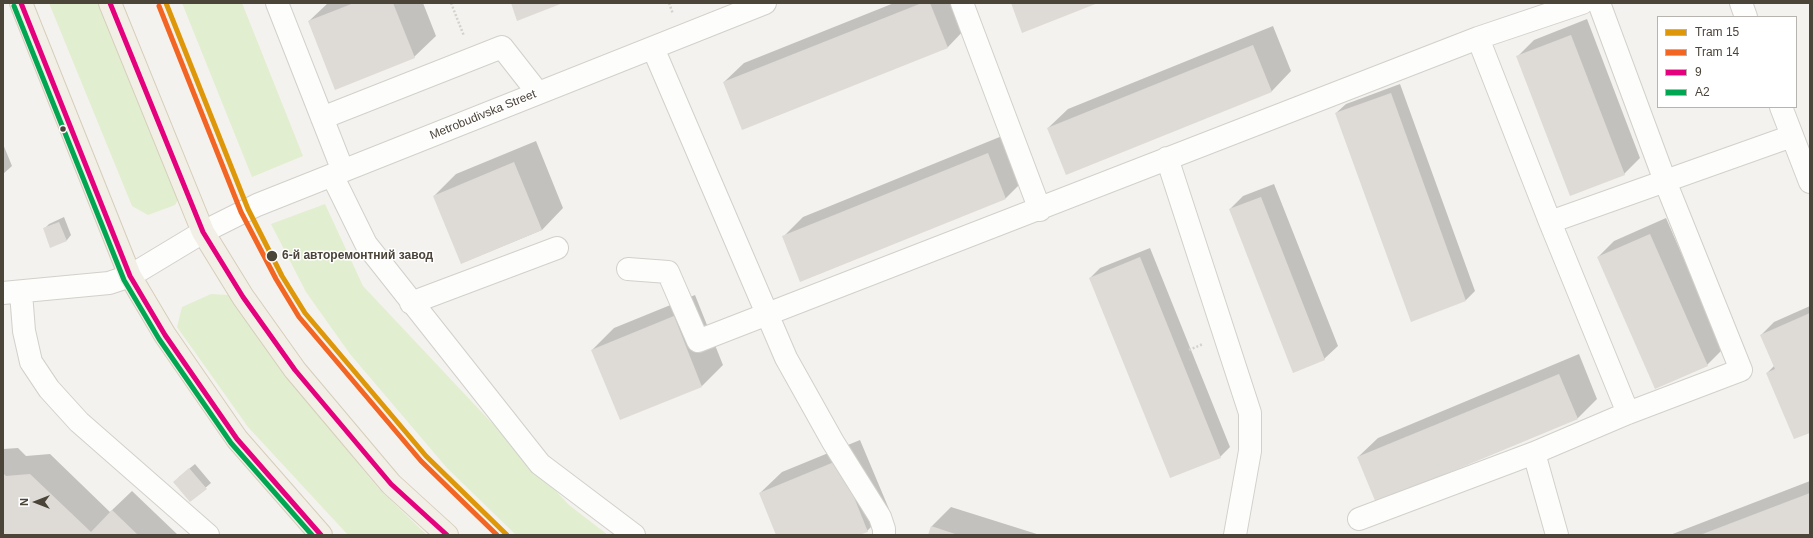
<!DOCTYPE html>
<meta charset="utf-8">
<style>
body{margin:0}
#map{position:relative;width:1813px;height:538px;overflow:hidden;background:#f4f2ee;font-family:Arial,sans-serif}
canvas{display:block}
.frame{position:absolute;inset:0;border:4px solid #4b4439;pointer-events:none}
.legend{position:absolute;left:1657px;top:16px;width:140px;height:92px;box-sizing:border-box;background:#fff;border:1px solid #b7b4b0;margin:0;padding:5px 7px;list-style:none;font-size:12px;color:#4b4439}
.legend li{display:flex;align-items:center;gap:8px;height:20px}
.legend b{width:20px;border:1px solid #b7b4b0}
.north{position:absolute;left:16px;top:482px;width:40px;height:40px;-webkit-text-stroke:3px #fff;paint-order:stroke;rotate:270deg;font-size:11px;font-weight:700;line-height:16px;text-align:center;color:#4b4439}
.north::after{content:'';display:block;margin:auto;width:14px;height:18px;background:#4b4439;clip-path:polygon(50% 0,100% 100%,50% 72%,0 100%)}
</style>
<div id="map">
<canvas width="1813" height="538"></canvas>
<div class="frame"></div>
<ul class="legend">
<li><b style="height:5px;background:#dd9709"></b>Tram 15</li>
<li><b style="height:5px;background:#f26522"></b>Tram 14</li>
<li><b style="height:5px;background:#e5007d"></b>9</li>
<li><b style="height:5px;background:#00a651"></b>А2</li>
</ul>
<div class="north">N</div>
</div>
<script>
const context = document.querySelector('canvas').getContext('2d');
context.lineJoin = 'round';
function fill(path, color) { context.fillStyle = color; context.fill(path, 'evenodd'); }
const poly = rows => new Path2D(rows.map(r => 'M' + r).join(''));
function stroke(path, color, width, dash) { context.strokeStyle = color; context.lineWidth = width; context.lineCap = dash ? 'butt' : 'round'; context.setLineDash(dash || []); context.stroke(path); }
function label(font, color, halo, rows, align = 'center') {
  context.font = font + ' Arial,sans-serif'; context.lineWidth = 3; context.setLineDash([]); context.textBaseline = 'middle'; context.strokeStyle = halo; context.fillStyle = color; for (const [text, x, y, turn = 0] of rows) {
    context.save(); context.translate(x, y); context.rotate((+turn || 0) * Math.PI / 180); context.textAlign = isNaN(turn) ? turn : align; if (halo) context.strokeText(text, 0, 0); context.fillText(text, 0, 0); context.restore();
  }
}
fill(poly([
 [49,3,103,3,183,192,175,205,148,215,132,206],
 [182,3,242,3,303,156,252,177],
 [325,204,363,286,569,505,608,535,516,535,447,468,350,354,306,292,271,224],
 [211,294,228,295,287,376,378,488,427,535,348,535,248,427,177,327,182,307]
]), '#e1eecf');
fill(poly([
 [328,3,423,3,436,36,414,57,309,21],
 [894,3,958,3,967,27,948,47,743,129,724,82,744,63],
 [1587,19,1640,158,1624,174,1517,57,1534,40],
 [1273,26,1291,71,1272,91,1066,173,1048,128,1068,109],
 [1400,84,1475,291,1466,300,1411,320,1336,113,1346,104],
 [1007,134,1026,178,1006,198,801,281,783,237,803,217],
 [536,141,563,208,542,230,462,263,434,196,456,174],
 [3,144,12,166,3,174],
 [1274,184,1338,346,1324,359,1230,209,1243,196],
 [64,217,71,235,67,240,51,246,44,229,49,224],
 [1666,218,1723,349,1707,365,1598,257,1614,241],
 [1150,248,1230,447,1220,457,1090,278,1100,268],
 [695,295,723,365,702,386,592,350,614,328],
 [1810,306,1810,431,1767,373,1774,366,1761,335,1774,322],
 [1579,354,1597,399,1578,418,1358,457,1378,438],
 [860,440,889,509,867,531,857,535,777,535,760,493,782,472],
 [18,448,26,456,50,454,110,512,132,491,178,535,3,535,3,449],
 [195,464,211,483,190,501,179,477],
 [1810,481,1810,535,1670,535],
 [951,507,1040,535,929,535,932,526]
]), '#0003');
fill(poly([
 [354,3,393,3,415,58,335,90,308,21],
 [511,3,563,3,517,21],
 [922,3,930,3,948,48,742,130,723,82],
 [1011,3,1098,3,1022,33],
 [1571,35,1625,175,1570,196,1516,56],
 [1253,45,1272,92,1066,175,1047,128],
 [1391,93,1466,301,1411,322,1335,113],
 [988,153,1006,199,800,282,782,236],
 [514,162,542,230,461,264,433,196],
 [1261,197,1325,360,1293,373,1229,209],
 [59,222,67,241,50,248,43,228],
 [1650,234,1708,366,1655,389,1597,257],
 [1140,257,1221,458,1170,478,1089,278],
 [1810,313,1810,433,1794,439,1766,373,1775,369,1760,335],
 [674,316,702,387,620,420,591,350],
 [1559,374,1578,419,1376,503,1357,457],
 [839,460,868,532,859,535,776,535,759,493],
 [189,468,207,489,190,502,173,482],
 [3,473,6,476,30,474,91,532,112,510,138,535,3,535],
 [1810,493,1810,535,1700,535],
 [931,526,958,535,928,535]
]), '#dedbd6');
const minor = poly([
 [277,3,343,171],
 [962,3,1040,210],
 [1582,3,1478,38,1550,222,1628,413],
 [1741,3,1746,17],
 [653,48,786,358,833,442,880,517,884,529,884,535],
 [1781,107,1810,182],
 [322,118,502,47,538,93],
 [1167,158,1250,413,1250,451,1235,535],
 [332,175,366,244,540,464,634,535],
 [1550,222,1792,136],
 [628,269,668,272,698,341,1478,38],
 [3,293,109,283,130,276,203,232,257,205,765,3],
 [21,293,24,331,31,362,49,389,79,422,208,535],
 [411,303,557,248],
 [1534,453,1557,535],
 [1359,519,1534,453,1628,413,1741,370,1665,181,1599,3]
]);
const major = poly([
 [21,3,130,276,165,335,237,439,321,535],
 [110,3,203,232,243,297,295,370,391,484,447,535]
]);
stroke(minor, '#d2d0cb', 24);
stroke(major, '#d6cebb', 24);
stroke(poly([
 [451,3,464,36],
 [669,3,673,14],
 [1189,350,1203,344]
]), '#d3d2cc', 2.5, [2, 2]);
stroke(minor, '#fdfdfc', 22);
stroke(major, '#f2efe6', 22);
stroke(poly([
 [21,3,130,276,165,335,237,439,321,535],
 [110,3,203,232,243,297,295,370,391,484,447,535]
]), '#e5007d', 5);
stroke(poly([
 [14,6,124,280,159,339,231,443,312,535]
]), '#00a651', 5);
stroke(poly([
 [166,3,248,209,282,276,305,313,426,456,507,535]
]), '#dd9709', 5);
stroke(poly([
 [159,6,241,212,276,279,299,317,421,461,497,535]
]), '#f26522', 5);
for (const [x, y, r, color] of [
 [63,129,3.5,"#4b4439"],
 [272,256,6,"#4b4439"]
]) { const dot = new Path2D(); dot.arc(x, y, r, 0, 2 * Math.PI); context.fillStyle = color; context.fill(dot); stroke(dot, '#fff', 1.5); }
label('12px', '#4b4439', '#fff', [
 ["Metrobudivska Street",483,115,-22]
]);
label('bold 12px', '#4b4439', '#fff', [
 ["6-й авторемонтний завод",282,256]
], 'left');
</script>
